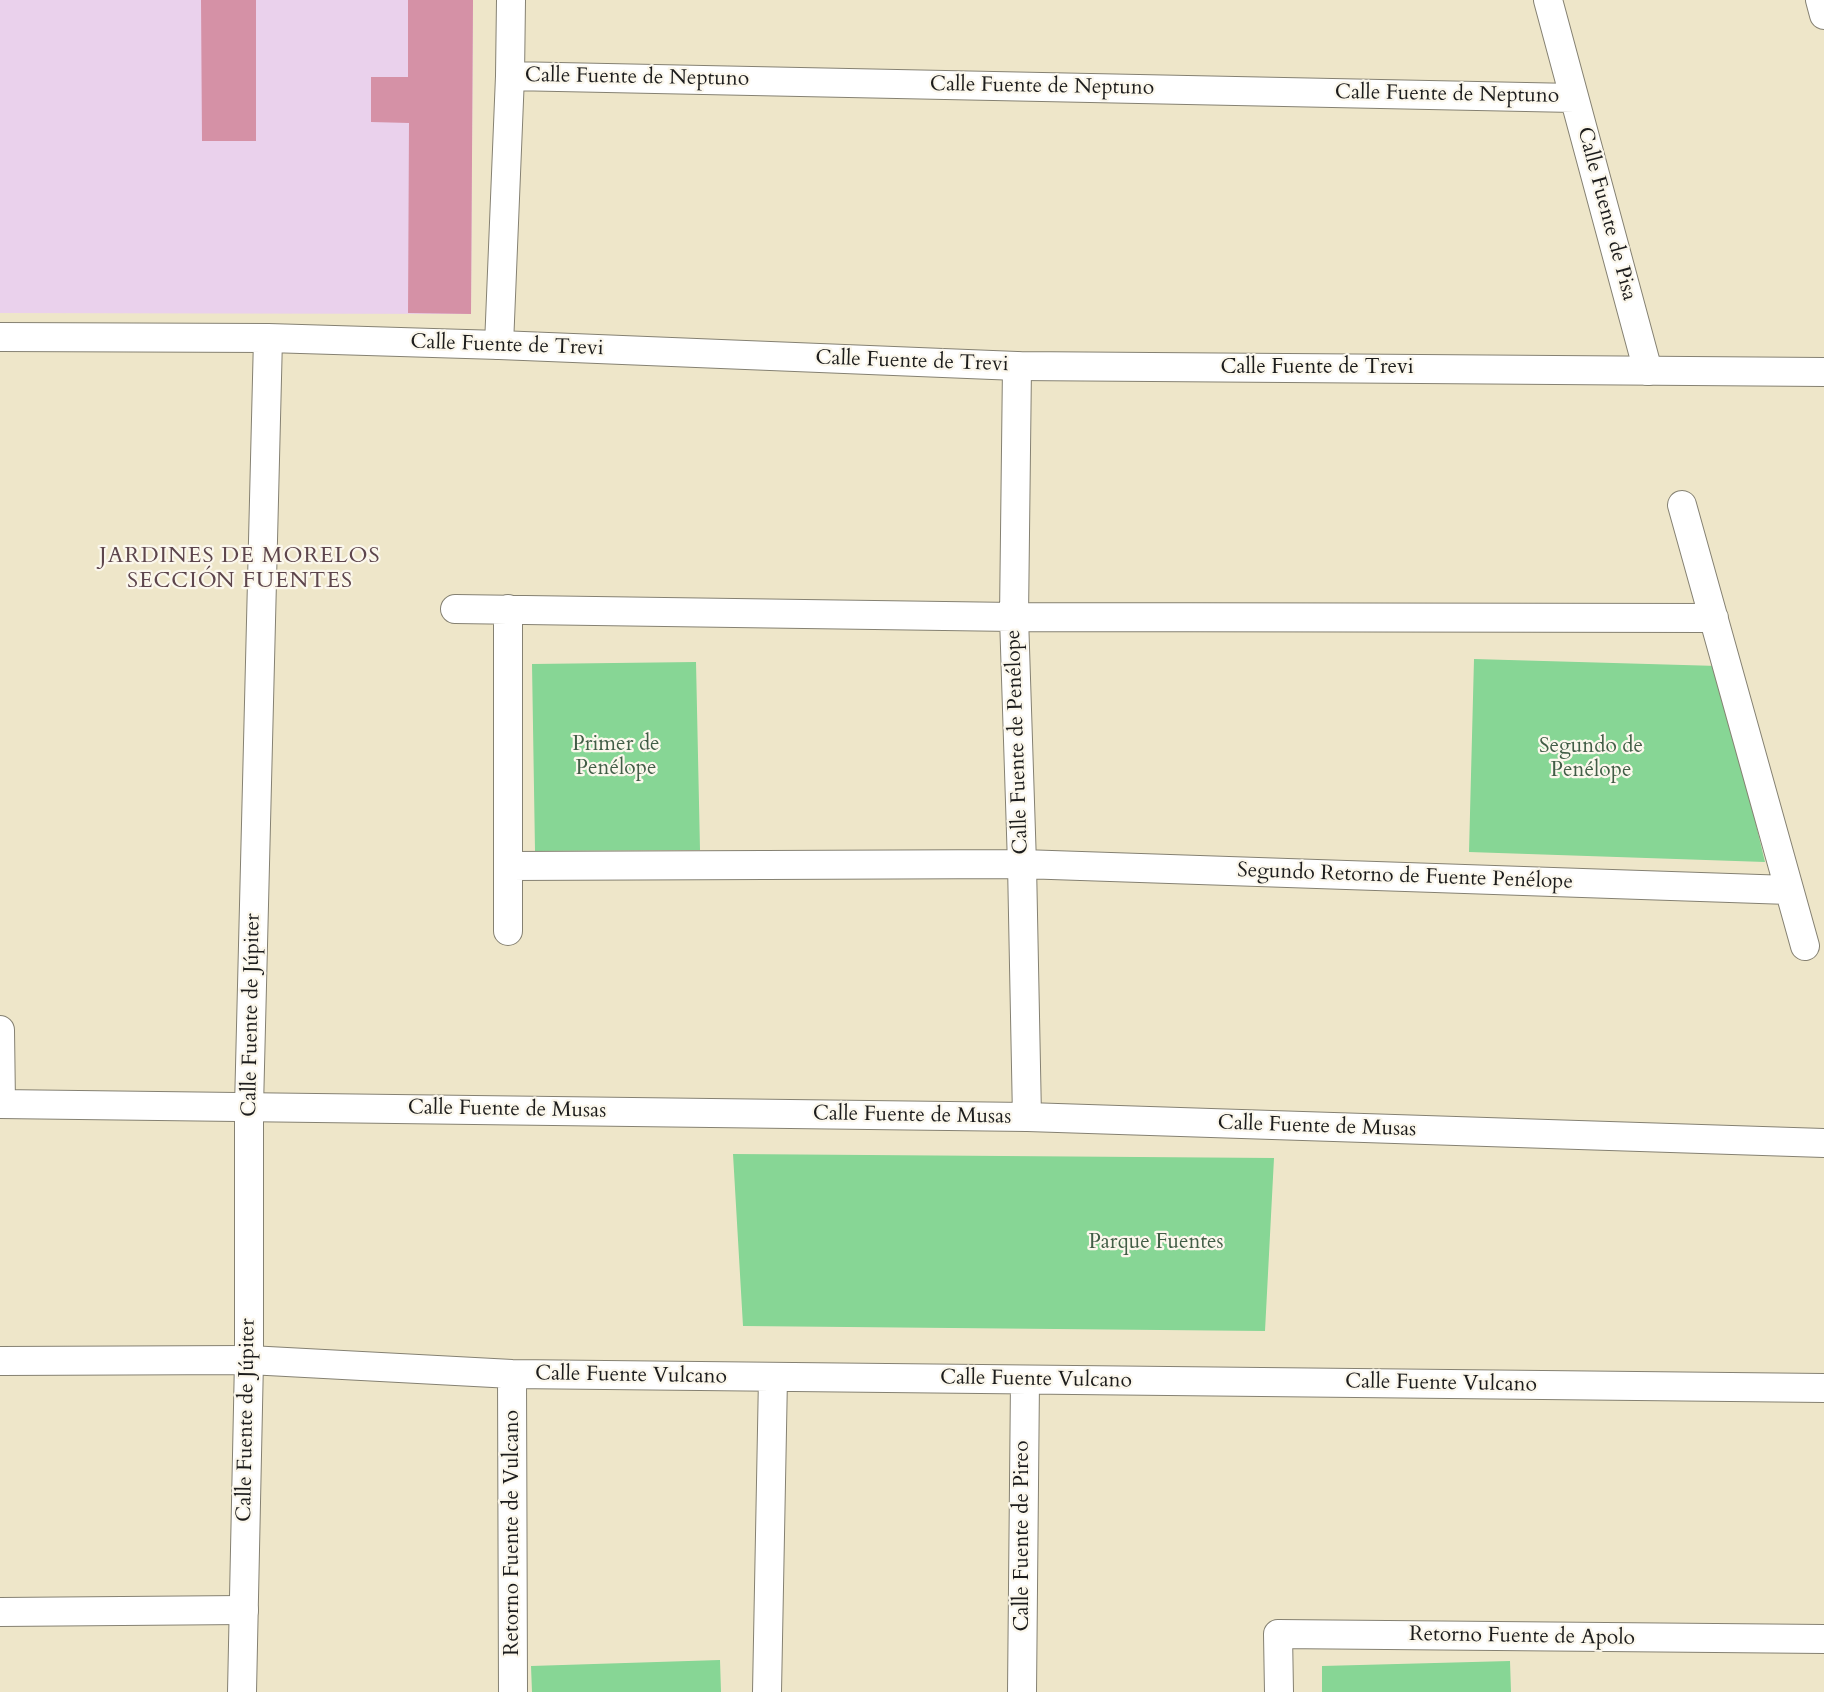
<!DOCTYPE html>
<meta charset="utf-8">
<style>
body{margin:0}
canvas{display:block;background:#eee6c9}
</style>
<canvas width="1824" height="1692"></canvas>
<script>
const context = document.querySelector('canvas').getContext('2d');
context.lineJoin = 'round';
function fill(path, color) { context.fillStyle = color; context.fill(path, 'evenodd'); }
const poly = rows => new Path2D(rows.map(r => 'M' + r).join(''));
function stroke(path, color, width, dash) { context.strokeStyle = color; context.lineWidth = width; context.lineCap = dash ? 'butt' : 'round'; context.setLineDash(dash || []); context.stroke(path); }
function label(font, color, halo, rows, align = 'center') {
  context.font = font + ' Cardo,serif'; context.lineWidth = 4.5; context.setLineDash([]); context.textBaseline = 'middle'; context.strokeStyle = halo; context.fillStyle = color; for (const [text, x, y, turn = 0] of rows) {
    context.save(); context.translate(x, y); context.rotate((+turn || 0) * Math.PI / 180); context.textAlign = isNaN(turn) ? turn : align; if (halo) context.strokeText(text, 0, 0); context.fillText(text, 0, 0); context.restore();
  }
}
fill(poly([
 [0,0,473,0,471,314,0,313]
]), '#ead1ec');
fill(poly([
 [1474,659,1718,666,1765,862,1469,852],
 [696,662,700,850,535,851,532,664],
 [733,1154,1274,1158,1265,1331,743,1326],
 [720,1660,721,1692,532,1692,531,1666],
 [1510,1661,1511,1692,1322,1692,1322,1666]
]), '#87d695');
fill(poly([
 [201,0,256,0,256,141,202,141],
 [408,0,473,0,471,314,408,313,409,123,371,122,371,77,408,77]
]), '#d591a6');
const minor = poly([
 [1548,0,1648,371],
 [510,76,1574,98],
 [499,345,510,76,511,0],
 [1017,366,1014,617,1022,864,1027,1117],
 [1682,505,1805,946],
 [455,609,1014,617,1714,618],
 [508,609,508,931],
 [508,866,1022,864,1789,890],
 [0,1030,1,1104],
 [0,1104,1027,1117,1824,1143],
 [0,1361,249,1360,512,1374,1824,1388],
 [512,1374,513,1692],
 [0,1612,244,1610],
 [767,1692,773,1377],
 [1022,1692,1025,1380],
 [1279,1692,1278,1634,1824,1639]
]);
const tertiary = poly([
 [1820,0,1824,15],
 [0,337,268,338,499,345,1017,366,1824,372],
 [242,1692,249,1360,249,1107,268,338]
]);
stroke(minor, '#858172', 30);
stroke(tertiary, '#858172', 30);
stroke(minor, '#fff', 28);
stroke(tertiary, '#fff', 28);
label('21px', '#1c1c1c', '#fbf7ec', [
 ["Calle Fuente de Neptuno",637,78,1],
 ["Calle Fuente de Neptuno",1042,87,1],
 ["Calle Fuente de Neptuno",1447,95,1],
 ["Calle Fuente de Pisa",1606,214,75],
 ["Calle Fuente de Trevi",507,346,2],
 ["Calle Fuente de Trevi",912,362,2],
 ["Calle Fuente de Trevi",1317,368],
 ["Calle Fuente de Penélope",1018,742,-92],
 ["Segundo Retorno de Fuente Penélope",1405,877,2],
 ["Calle Fuente de Júpiter",252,1015,-89],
 ["Calle Fuente de Musas",507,1110,1],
 ["Calle Fuente de Musas",912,1116,1],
 ["Calle Fuente de Musas",1317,1127,2],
 ["Calle Fuente Vulcano",631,1376,1],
 ["Calle Fuente Vulcano",1036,1380,1],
 ["Calle Fuente Vulcano",1441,1384,1],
 ["Calle Fuente de Júpiter",247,1420,-89],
 ["Retorno Fuente de Vulcano",513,1533,-90],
 ["Calle Fuente de Pireo",1023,1536,-90],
 ["Retorno Fuente de Apolo",1522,1637,1]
]);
label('21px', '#415d46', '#fbf7ec', [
 ["Primer de",616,745],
 ["Penélope",616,769],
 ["Segundo de",1591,747],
 ["Penélope",1591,771],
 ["Parque Fuentes",1156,1243]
]);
context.letterSpacing = '1px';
label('22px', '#5d454c', '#fbf7ec', [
 ["JARDINES DE MORELOS",240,557],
 ["SECCIÓN FUENTES",240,582]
]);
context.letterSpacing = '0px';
</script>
